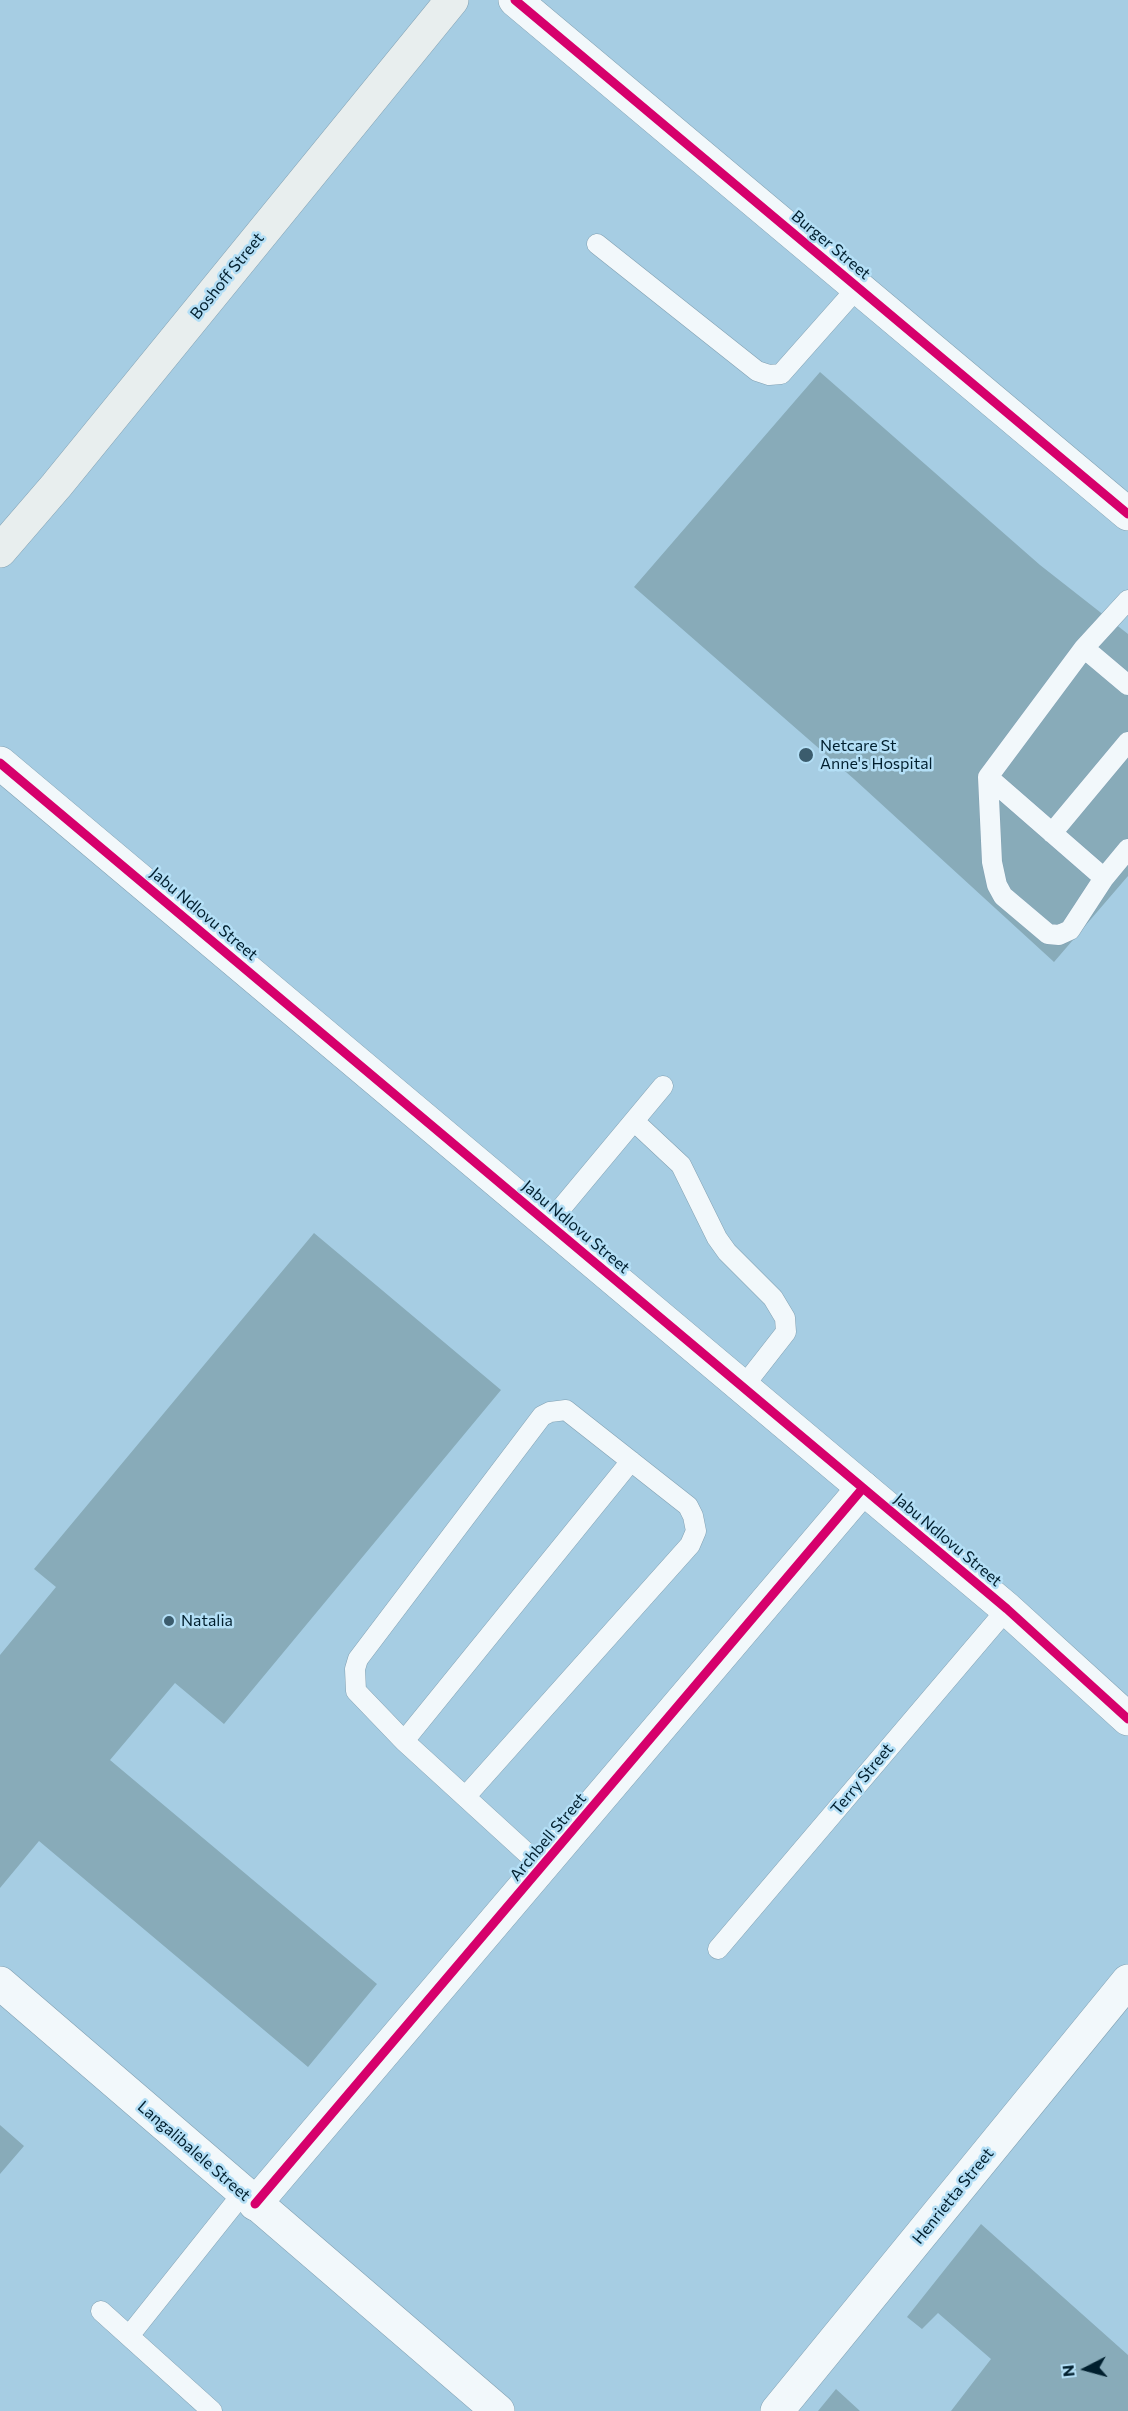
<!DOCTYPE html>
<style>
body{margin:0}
#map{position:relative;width:1128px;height:2411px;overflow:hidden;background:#a6cde3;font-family:Commissioner,sans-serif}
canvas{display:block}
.north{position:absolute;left:1056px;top:2339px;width:60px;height:60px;-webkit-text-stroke:4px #b4dff6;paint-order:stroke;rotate:264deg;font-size:16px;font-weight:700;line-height:24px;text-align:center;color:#011f2e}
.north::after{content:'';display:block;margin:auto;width:21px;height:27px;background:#011f2e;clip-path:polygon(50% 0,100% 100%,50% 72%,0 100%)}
</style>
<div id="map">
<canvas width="1128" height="2411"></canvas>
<div class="north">N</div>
</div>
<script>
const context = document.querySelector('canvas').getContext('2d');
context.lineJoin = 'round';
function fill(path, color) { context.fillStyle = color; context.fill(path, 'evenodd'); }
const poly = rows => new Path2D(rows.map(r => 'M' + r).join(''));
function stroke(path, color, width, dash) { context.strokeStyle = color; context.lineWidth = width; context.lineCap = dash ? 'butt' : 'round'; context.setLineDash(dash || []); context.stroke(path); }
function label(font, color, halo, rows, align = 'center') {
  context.font = font + ' Commissioner,sans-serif'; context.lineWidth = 5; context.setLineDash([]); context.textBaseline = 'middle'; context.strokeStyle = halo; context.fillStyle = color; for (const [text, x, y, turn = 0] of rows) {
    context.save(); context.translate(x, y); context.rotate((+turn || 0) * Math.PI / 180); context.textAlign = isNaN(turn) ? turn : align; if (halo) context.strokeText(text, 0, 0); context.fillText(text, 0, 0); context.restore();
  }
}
fill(poly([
 [820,372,1040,565,1128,634,1128,876,1054,962,854,779,634,587],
 [314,1233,501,1390,224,1724,175,1683,110,1760,377,1984,308,2067,39,1841,0,1888,0,1655,56,1587,34,1569],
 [0,2125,24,2146,0,2174],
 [981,2224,1128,2355,1128,2411,951,2411,991,2359,938,2313,922,2329,907,2317],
 [836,2389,860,2411,818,2411]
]), '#88abb9');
const service = poly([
 [597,244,757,371,769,375,781,374,858,287],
 [1128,600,1084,648,988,777,1104,878,1128,849],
 [1084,648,1128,685],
 [988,777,992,862,997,885,1003,896,1048,934,1059,935,1070,930,1104,878],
 [1052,833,1128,742],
 [635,1122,681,1165,717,1238,727,1252,773,1298,785,1318,786,1332,743,1387],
 [548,1224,663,1086],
 [404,1741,631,1461],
 [466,1796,690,1545,696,1531,693,1516,688,1506,566,1410,550,1412,542,1416,358,1659,355,1669,356,1691,404,1741,542,1867],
 [718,1949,1007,1609],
 [101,2311,212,2411],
 [129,2336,243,2193]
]);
const minor = poly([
 [515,0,1128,514],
 [255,2204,863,1488],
 [777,2411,1128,1981]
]);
const tertiary = poly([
 [0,763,1007,1609,1128,1719],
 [0,1983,498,2411]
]);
const secondary = poly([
 [0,551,56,486,452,0]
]);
stroke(service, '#81a0b2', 21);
stroke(minor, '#81a0b2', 34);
stroke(tertiary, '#81a0b2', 34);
stroke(secondary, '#81a0b2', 34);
stroke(service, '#f2f8fb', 20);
stroke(minor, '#f2f8fb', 33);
stroke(tertiary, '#f2f8fb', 33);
stroke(secondary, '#e8eeee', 33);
stroke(poly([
 [515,0,1128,514],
 [0,763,1007,1609,1128,1719],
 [255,2204,863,1488]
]), '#d6006c', 9);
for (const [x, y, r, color] of [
 [806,755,8,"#3b5c6d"],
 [169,1621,6,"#3b5c6d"]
]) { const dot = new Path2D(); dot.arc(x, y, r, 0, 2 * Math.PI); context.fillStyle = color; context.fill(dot); stroke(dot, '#b4dff6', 2); }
label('16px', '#011f2e', '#b4dff6', [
 ["Burger Street",831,245,40],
 ["Boshoff Street",227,276,-51],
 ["Jabu Ndlovu Street",204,914,40],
 ["Jabu Ndlovu Street",576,1227,40],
 ["Jabu Ndlovu Street",948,1540,40],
 ["Terry Street",862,1779,-50],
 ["Archbell Street",548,1837,-50],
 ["Langalibalele Street",194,2151,41],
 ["Henrietta Street",953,2196,-51]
]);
label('16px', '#011f2e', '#b4dff6', [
 ["Netcare St",820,746],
 ["Anne's Hospital",820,764],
 ["Natalia",181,1621]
], 'left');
</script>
